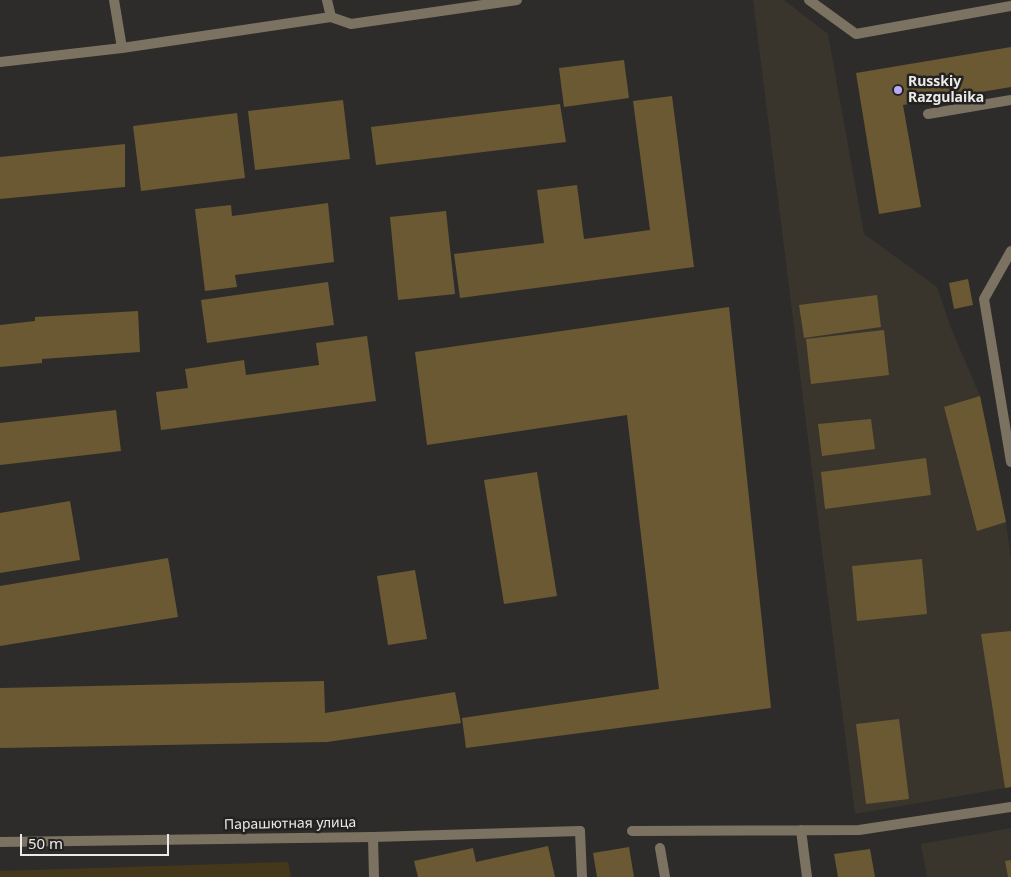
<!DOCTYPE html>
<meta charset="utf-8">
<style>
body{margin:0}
#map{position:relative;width:1011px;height:877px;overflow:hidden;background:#2d2c2a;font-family:"Noto Sans",sans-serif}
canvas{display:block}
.scale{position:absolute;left:20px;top:834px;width:149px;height:22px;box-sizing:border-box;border:2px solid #ebeae9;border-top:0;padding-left:6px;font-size:15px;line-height:18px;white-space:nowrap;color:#ebeae9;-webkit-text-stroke:4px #232220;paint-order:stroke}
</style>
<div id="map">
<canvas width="1011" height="877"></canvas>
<div class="scale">50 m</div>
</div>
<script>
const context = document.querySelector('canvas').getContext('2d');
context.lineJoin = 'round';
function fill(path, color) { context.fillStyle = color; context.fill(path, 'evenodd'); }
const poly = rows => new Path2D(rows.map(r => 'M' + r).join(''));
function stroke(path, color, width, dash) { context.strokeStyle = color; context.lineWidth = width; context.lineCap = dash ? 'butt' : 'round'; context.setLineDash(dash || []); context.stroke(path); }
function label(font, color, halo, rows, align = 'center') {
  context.font = font + ' "Noto Sans",sans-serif'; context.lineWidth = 5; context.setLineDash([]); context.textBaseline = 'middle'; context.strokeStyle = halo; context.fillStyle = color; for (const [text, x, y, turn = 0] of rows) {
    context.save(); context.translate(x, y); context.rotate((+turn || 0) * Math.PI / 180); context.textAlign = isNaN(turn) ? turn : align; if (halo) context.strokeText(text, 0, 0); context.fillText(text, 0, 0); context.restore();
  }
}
fill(poly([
 [753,0,784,0,828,34,864,234,937,287,951,328,980,396,1006,522,1011,559,1011,787,855,814],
 [1011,828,1011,877,927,877,921,844]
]), '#39352d');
fill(poly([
 [288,862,291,877,0,877,0,871]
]), '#45371a');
fill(poly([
 [1011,47,1011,87,903,105,921,207,879,214,856,73],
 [624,60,629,98,564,107,559,68],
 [672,96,694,267,460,298,454,254,544,243,537,190,577,185,584,239,650,230,633,101],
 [343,100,350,159,255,170,248,111],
 [560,104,566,142,376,165,371,127],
 [237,113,245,178,141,191,133,126],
 [125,144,125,187,0,199,0,157],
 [328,203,334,262,235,275,237,287,205,291,195,209,231,205,232,216],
 [446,211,455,294,398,300,390,217],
 [968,279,973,305,954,309,949,283],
 [328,282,334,325,207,343,201,300],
 [877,295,881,327,804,338,799,305],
 [729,307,771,708,466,748,462,718,659,689,627,415,427,445,415,352],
 [138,311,140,352,42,359,42,363,0,367,0,325,35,321,35,317],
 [884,330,889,375,811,384,806,339],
 [367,336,376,401,161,430,156,392,188,388,185,369,244,360,246,375,319,365,316,343],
 [980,396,1006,522,977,531,944,407],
 [116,410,121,451,0,465,0,423],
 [871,419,875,449,822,456,818,424],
 [926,458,931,495,825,509,821,472],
 [537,472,557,596,504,604,484,480],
 [70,501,80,560,0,573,0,513],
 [168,558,178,617,0,646,0,586],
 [922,559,927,614,857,621,852,566],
 [415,570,427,639,388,645,377,576],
 [1011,631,1011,787,1005,788,981,634],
 [324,681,325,713,455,692,461,723,327,742,0,748,0,688],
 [899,719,909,799,866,804,856,724],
 [548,846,555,877,418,877,414,861,473,848,476,862],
 [629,847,634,877,597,877,593,853],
 [870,849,875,877,838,877,834,854],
 [1011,860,1011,877,1008,877,1005,861]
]), '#6b5933');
stroke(poly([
 [114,0,122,48,331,17,351,24,517,0],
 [327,0,331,17],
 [809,0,856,34,1011,6],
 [0,62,122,48],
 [928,114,1011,100],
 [1011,251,984,299,1011,462],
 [801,830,807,877],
 [580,831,582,877],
 [632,831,859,830,1011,807],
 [373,837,374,877],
 [660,848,665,877]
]), '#7b7262', 10);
stroke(poly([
 [0,842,373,837,580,831]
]), '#7b7262', 10);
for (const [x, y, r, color] of [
 [898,90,5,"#baaaf6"]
]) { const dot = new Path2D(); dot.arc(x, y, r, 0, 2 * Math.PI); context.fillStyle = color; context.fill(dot); stroke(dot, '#232220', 2); }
label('bold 14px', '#ebeae9', '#232220', [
 ["Russkiy",908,82],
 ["Razgulaika",908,98]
], 'left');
label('14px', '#ebeae9', '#232220', [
 ["Парашютная улица",290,824,-1]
]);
</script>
